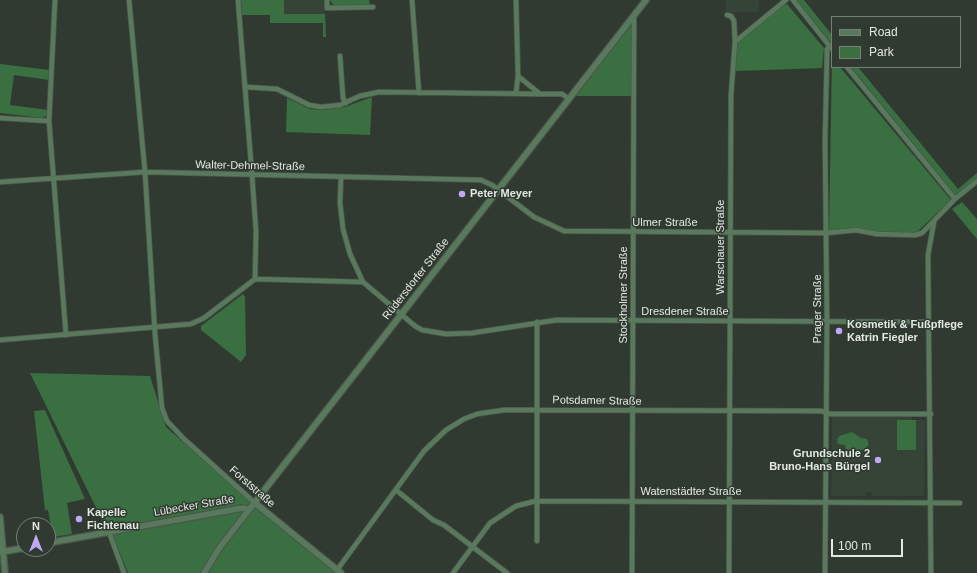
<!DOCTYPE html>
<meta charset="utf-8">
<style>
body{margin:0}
#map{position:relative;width:977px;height:573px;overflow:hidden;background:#303a31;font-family:Helvetica,sans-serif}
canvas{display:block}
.legend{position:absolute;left:831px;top:16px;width:130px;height:52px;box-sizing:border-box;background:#303a31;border:1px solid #778078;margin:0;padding:5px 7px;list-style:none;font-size:12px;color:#e2e9e2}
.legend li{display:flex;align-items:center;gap:8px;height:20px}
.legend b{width:20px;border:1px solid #778078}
.north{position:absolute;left:16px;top:517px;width:40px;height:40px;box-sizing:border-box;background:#303a31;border:1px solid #778078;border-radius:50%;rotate:0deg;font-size:11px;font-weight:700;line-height:16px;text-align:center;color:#e2e9e2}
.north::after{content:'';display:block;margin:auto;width:14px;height:18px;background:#bfa9f4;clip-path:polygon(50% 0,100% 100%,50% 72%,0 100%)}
.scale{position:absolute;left:831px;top:539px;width:72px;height:18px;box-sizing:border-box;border:2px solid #e2e9e2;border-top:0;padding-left:5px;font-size:12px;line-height:14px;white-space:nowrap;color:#e2e9e2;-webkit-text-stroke:3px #303a31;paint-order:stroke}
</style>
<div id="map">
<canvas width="977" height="573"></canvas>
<ul class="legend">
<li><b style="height:5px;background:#59795d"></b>Road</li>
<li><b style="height:11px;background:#3a6f42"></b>Park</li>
</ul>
<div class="north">N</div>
<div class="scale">100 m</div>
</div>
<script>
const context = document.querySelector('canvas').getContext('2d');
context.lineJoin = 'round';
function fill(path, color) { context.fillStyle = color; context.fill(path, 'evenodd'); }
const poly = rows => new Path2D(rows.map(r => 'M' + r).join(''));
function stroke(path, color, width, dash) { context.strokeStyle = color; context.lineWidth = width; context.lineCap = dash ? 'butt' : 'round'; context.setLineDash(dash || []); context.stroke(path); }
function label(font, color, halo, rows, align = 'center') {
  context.font = font + ' Helvetica,sans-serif'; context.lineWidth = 3; context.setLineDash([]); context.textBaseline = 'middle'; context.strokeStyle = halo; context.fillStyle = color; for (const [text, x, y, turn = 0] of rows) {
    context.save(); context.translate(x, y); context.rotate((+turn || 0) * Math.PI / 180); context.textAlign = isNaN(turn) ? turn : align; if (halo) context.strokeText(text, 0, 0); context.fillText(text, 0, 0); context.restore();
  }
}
fill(poly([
 [284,0,325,0,325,14,284,14],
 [726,0,759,0,759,12,726,12],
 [832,417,912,417,912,420,925,420,924,496,872,496,872,492,866,492,866,496,831,496]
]), '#354436');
fill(poly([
 [241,0,284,0,284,14,325,14,326,37,323,37,323,23,270,23,270,15,242,15],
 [330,0,369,0,370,5,334,6],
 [796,0,804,0,832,35,832,44],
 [787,4,824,48,822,68,736,71,736,47,739,42,783,5],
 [631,26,631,96,575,96,628,27],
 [832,57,832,67,840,67,951,200,916,233,829,231],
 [0,64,49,70,49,80,14,75,10,105,48,110,47,116,42,118,0,113],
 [851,67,858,67,958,189,977,173,977,178,956,196],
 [372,97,370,135,286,132,287,98,310,109,322,110,345,107],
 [962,202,977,219,977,239,952,209],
 [243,294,245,297,246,355,241,362,201,330,201,326],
 [30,373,150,376,166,427,284,531,339,573,128,573,113,536,106,528],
 [45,410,85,499,67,503,72,534,53,537,48,510,45,510,34,411],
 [897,420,916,420,916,450,897,450],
 [852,432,861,438,867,439,869,445,863,450,846,450,845,445,838,444,837,440,839,436]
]), '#3a6f42');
const minor = poly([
 [55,0,49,121,66,335],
 [129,0,145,172,155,334,162,408,167,421,184,439,255,503],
 [238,0,252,175,256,231,255,279],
 [327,0,327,8,373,7],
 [412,0,419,93],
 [793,0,832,49],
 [727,15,731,16,734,21,735,42],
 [632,18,634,19,632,573],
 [340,56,343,98,346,103],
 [847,67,955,199],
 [518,76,540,94],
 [246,87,277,89,309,105,321,107,340,105,360,96,379,92,540,94,562,94,568,98],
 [516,93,518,76,516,0],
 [0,118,49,121],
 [341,177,340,203,343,229,350,254,363,282],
 [0,182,145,172,481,180,492,185,534,217,564,231,826,233,856,230,877,234,915,235,922,233,955,199,977,181],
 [0,340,191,324,204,318,255,279,363,282,415,326,422,330,446,334,472,333,557,320,928,322],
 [396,490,433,520,444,525,507,573],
 [109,532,124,573],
 [537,541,537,322],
 [337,570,424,451,446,430,464,419,477,414,504,410,537,410,821,411,831,414,931,414],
 [453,573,490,523,516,506,536,501,960,503],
 [729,573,731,95,735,42,786,0],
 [825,573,827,322,825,140,827,54,827,49,830,46],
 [931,573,928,255,934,222]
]);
const tertiary = poly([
 [255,503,341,573],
 [0,517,5,573],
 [48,543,237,509,244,508,249,510],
 [1,552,24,548],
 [204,573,220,547,646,0]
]);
stroke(minor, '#4c564d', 6);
stroke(tertiary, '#4c564d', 8);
stroke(minor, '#59795d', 4.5);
stroke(tertiary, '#59795d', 5.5);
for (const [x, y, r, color] of [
 [462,194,4,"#bfa9f4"],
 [839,331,4,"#bfa9f4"],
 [878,460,4,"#bfa9f4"],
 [79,519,4,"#bfa9f4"]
]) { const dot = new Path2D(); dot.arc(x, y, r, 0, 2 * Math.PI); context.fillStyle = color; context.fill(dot); stroke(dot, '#303a31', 1.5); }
label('11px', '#e2e9e2', '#303a31', [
 ["Walter-Dehmel-Straße",250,166,1],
 ["Ulmer Straße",665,223],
 ["Warschauer Straße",721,247,-90],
 ["Rüdersdorfer Straße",416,279,-52],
 ["Stockholmer Straße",624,295,-90],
 ["Prager Straße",818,309,-90],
 ["Dresdener Straße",685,312],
 ["Potsdamer Straße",597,401,1],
 ["Forststraße",252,487,41],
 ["Watenstädter Straße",691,492],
 ["Lübecker Straße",194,506,-10]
]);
label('bold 11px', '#e2e9e2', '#303a31', [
 ["Peter Meyer",470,194],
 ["Kosmetik & Fußpflege",847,325],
 ["Katrin Fiegler",847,338],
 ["Grundschule 2",870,454,"right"],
 ["Bruno-Hans Bürgel",870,467,"right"],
 ["Kapelle",87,513],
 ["Fichtenau",87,526]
], 'left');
</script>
